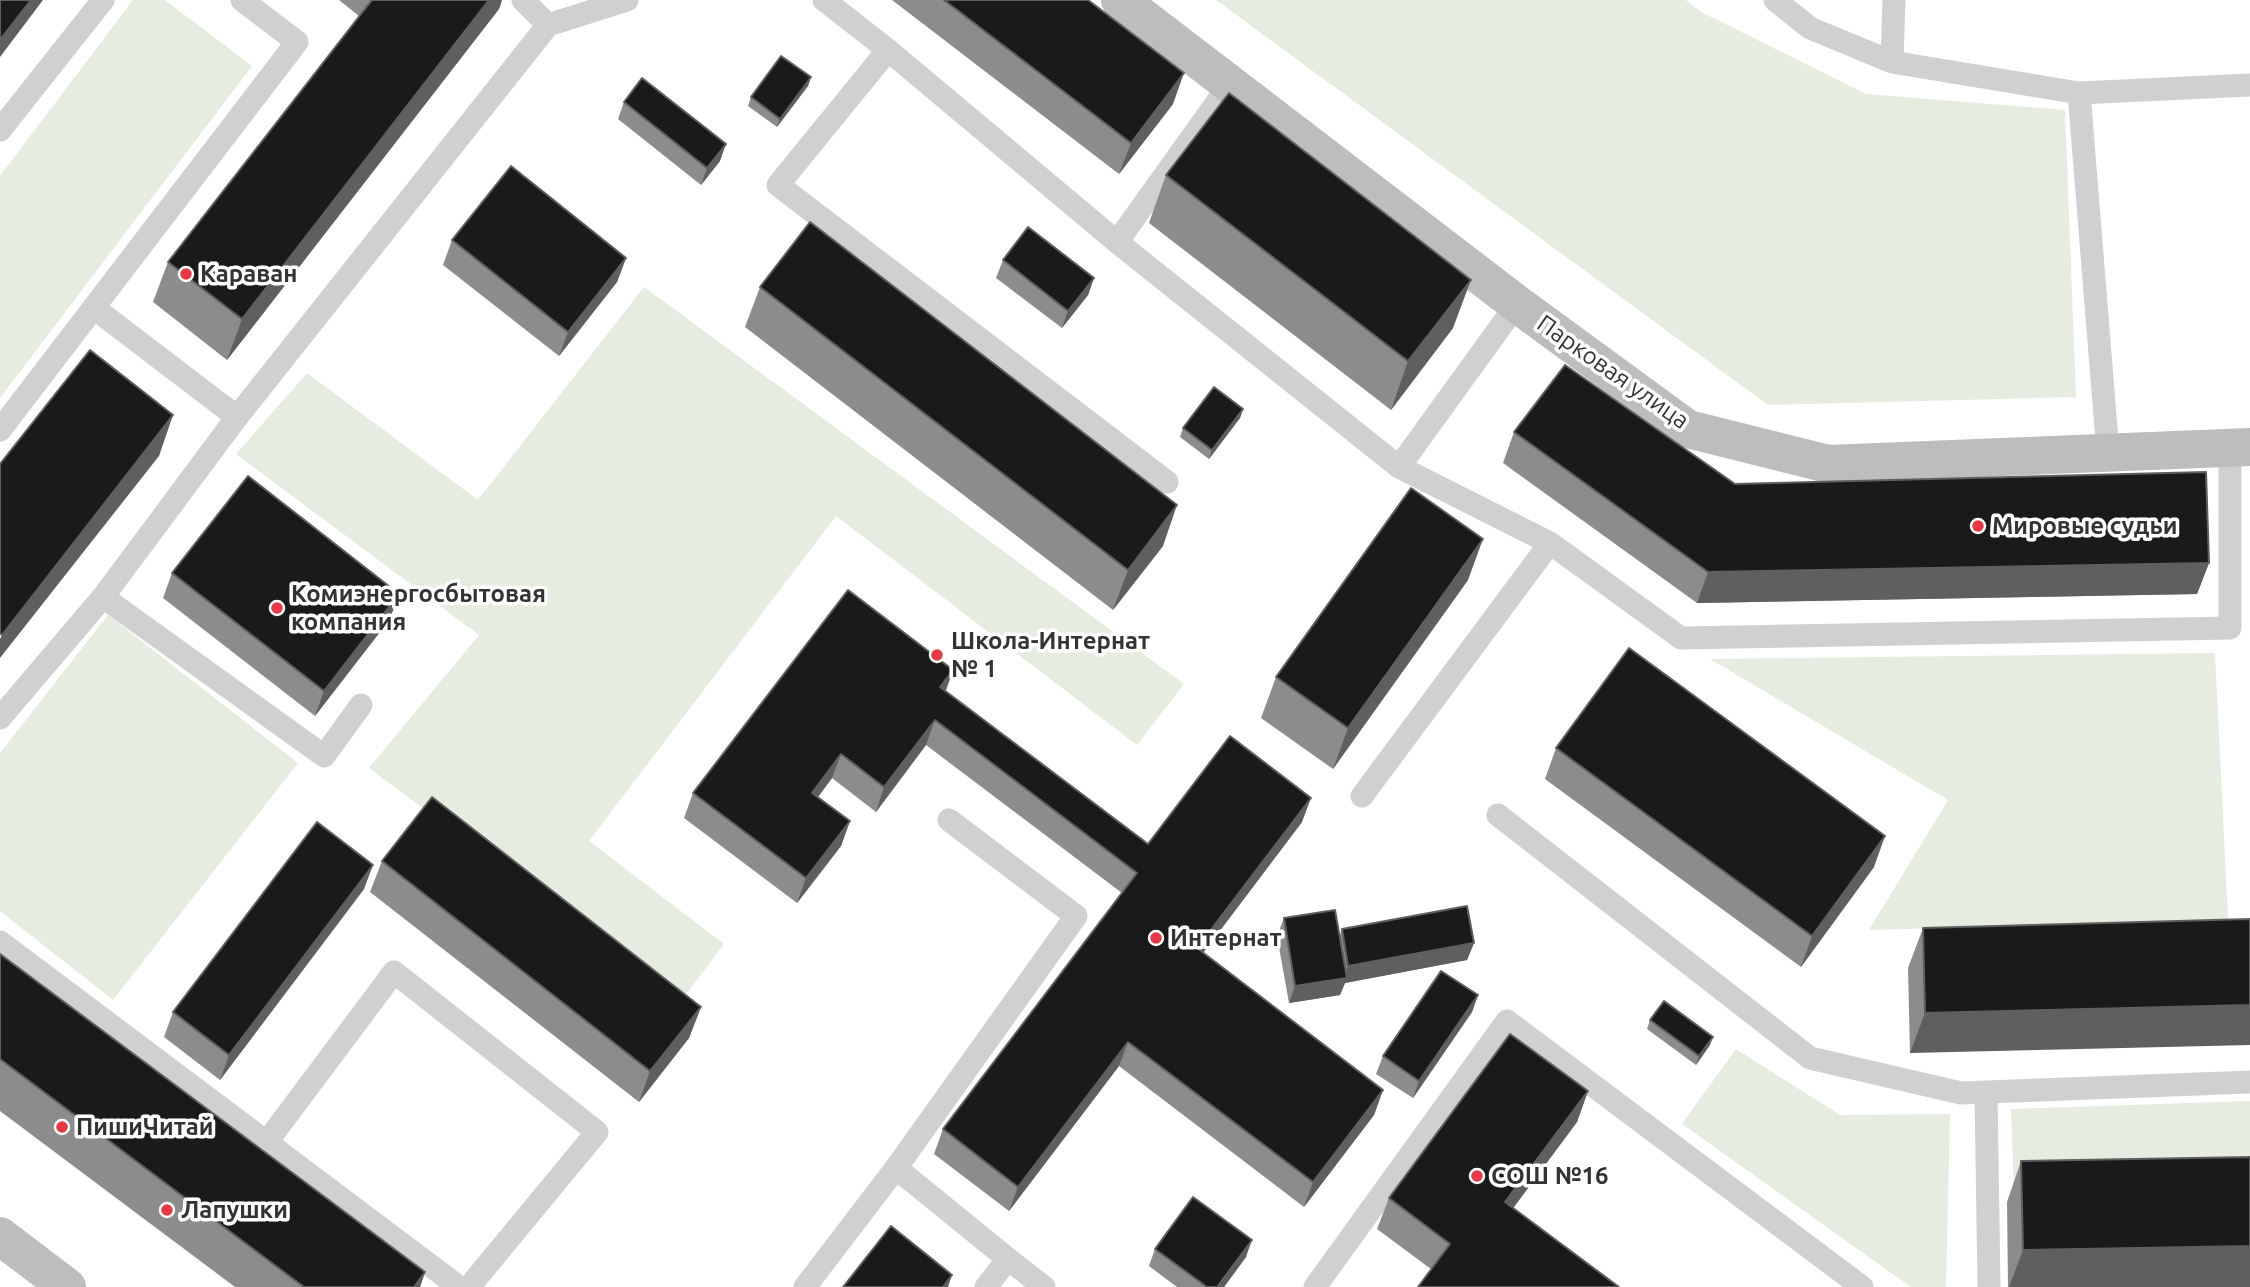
<!DOCTYPE html>
<meta charset="utf-8">
<style>
body{margin:0}
canvas{display:block;background:#fff}
</style>
<canvas width="2250" height="1287"></canvas>
<script>
const context = document.querySelector('canvas').getContext('2d');
context.lineJoin = 'round';
function fill(path, color) { context.fillStyle = color; context.fill(path, 'evenodd'); }
const poly = rows => new Path2D(rows.map(r => 'M' + r).join(''));
function stroke(path, color, width, dash) { context.strokeStyle = color; context.lineWidth = width; context.lineCap = dash ? 'butt' : 'round'; context.setLineDash(dash || []); context.stroke(path); }
function label(font, color, halo, rows, align = 'center') {
  context.font = font + ' Ubuntu,sans-serif'; context.lineWidth = 7; context.setLineDash([]); context.textBaseline = 'middle'; context.strokeStyle = halo; context.fillStyle = color; for (const [text, x, y, turn = 0] of rows) {
    context.save(); context.translate(x, y); context.rotate((+turn || 0) * Math.PI / 180); context.textAlign = isNaN(turn) ? turn : align; if (halo) context.strokeText(text, 0, 0); context.fillText(text, 0, 0); context.restore();
  }
}
fill(poly([
 [133,0,165,0,252,66,0,398,0,176],
 [1216,0,1686,0,1701,12,1866,94,2065,110,2076,397,1768,405],
 [644,287,1184,684,1137,745,836,516,589,841,724,944,681,1001,369,768,479,635,236,454,307,373,478,500],
 [108,615,298,763,113,1000,0,911,0,753],
 [2215,653,2228,920,1869,930,1948,800,1710,659],
 [1736,1049,1840,1115,1950,1114,1946,1287,1911,1287,1682,1124],
 [2250,1101,2250,1183,2014,1191,2011,1109]
]), '#e6ecdf');
stroke(poly([
 [824,0,888,50,1117,242,1230,84],
 [1775,0,1810,28,1892,62],
 [1894,0,1892,62,2079,93,2250,85],
 [548,25,627,0],
 [888,50,778,185,1167,482],
 [2079,93,2108,453],
 [0,130,103,0],
 [1117,242,1399,467],
 [1517,304,1399,467,1550,543,1681,638,2230,628,2230,448],
 [94,308,237,417,548,25,523,0],
 [237,417,103,597,324,756,361,705],
 [0,430,297,42,242,0],
 [0,718,103,597],
 [1362,796,1550,543],
 [1498,815,1810,1058,1961,1093,2250,1082],
 [0,942,459,1287],
 [1986,1093,1989,1287],
 [266,1143,394,972,597,1132,469,1287],
 [896,1168,1008,1259,986,1287],
 [1008,1259,1044,1287],
 [805,1287,896,1168,1076,916,949,820],
 [1315,1287,1507,1021,1862,1287]
]), '#d0d0d0', 23);
stroke(poly([
 [1120,0,1517,304,1688,429,1828,464,2250,447],
 [0,1236,67,1287]
]), '#bdbdbd', 38);
fill(poly([
 [339,0,502,0,499,9,227,360,153,302,168,262,359,16],
 [892,0,1088,0,1173,104,1119,174],
 [811,77,808,86,777,127,748,106,751,97],
 [624,102,720,161,701,185,618,119],
 [1166,175,1453,328,1391,410,1149,223],
 [452,240,626,258,617,282,559,356,443,265],
 [1003,260,1094,278,1088,295,1062,328,996,278],
 [760,287,1163,546,1113,610,745,327],
 [1243,409,1240,418,1209,459,1180,437,1183,428],
 [1514,432,1735,484,2209,563,2197,594,1697,603,1503,463],
 [172,573,390,619,315,716,163,598],
 [1468,580,1333,769,1261,718,1276,677],
 [953,670,946,691,1148,844,1302,822,1203,953,1383,1090,1374,1115,1304,1207,1119,1066,1009,1211,934,1154,943,1129,1122,893,926,745,876,812,832,778,818,797,850,821,841,846,797,903,684,818,693,793],
 [1556,748,1874,867,1801,967,1545,779],
 [382,861,701,1007,689,1038,639,1102,370,892],
 [364,889,220,1080,164,1037,173,1012],
 [1284,918,1340,935,1342,929,1474,943,1467,960,1345,983,1340,995,1289,1003,1277,936],
 [2250,919,1910,1053,1908,968,1923,928],
 [0,954,425,1272,420,1287,235,1287,0,1111],
 [1478,995,1472,1012,1413,1098,1376,1074,1383,1056],
 [1650,1020,1710,1045,1696,1065,1647,1029],
 [1588,1091,1577,1122,1513,1208,1431,1269,1377,1229,1389,1198],
 [2250,1157,2250,1287,2008,1287,2007,1202,2021,1161],
 [1155,1249,1246,1257,1224,1287,1177,1287,1149,1266]
]), '#8c8c8c');
fill(poly([
 [31,0,43,0,0,57,0,40],
 [489,0,502,0,499,9,227,360,242,319],
 [1184,73,1173,104,1119,174,1131,143],
 [811,77,808,86,777,127,780,119],
 [726,144,720,161,701,185,707,168],
 [626,258,617,282,559,356,568,332],
 [1094,278,1088,295,1062,328,1068,311],
 [1471,280,1453,328,1391,410,1408,361],
 [1243,409,1240,418,1209,459,1212,450],
 [173,415,159,456,0,658,0,639,2,635],
 [1177,505,1163,546,1113,610,1128,570],
 [1483,539,1468,580,1333,769,1348,728],
 [2209,563,2197,594,1697,603,1708,572],
 [399,594,390,619,315,716,324,691],
 [953,670,944,694,940,687],
 [935,720,926,745,876,812,884,787],
 [841,754,832,778,803,817,812,793],
 [1311,798,1302,822,1188,973,1197,948],
 [850,821,841,846,797,903,806,878],
 [1885,836,1874,867,1801,967,1812,936],
 [373,865,364,889,220,1080,229,1055],
 [1474,943,1467,960,1345,983,1340,995,1289,1003,1295,986,1344,978,1348,966],
 [1478,995,1472,1012,1413,1098,1419,1081],
 [2250,1005,2250,1045,1910,1053,1925,1013],
 [701,1007,689,1038,639,1102,650,1071],
 [1713,1037,1710,1045,1696,1065,1699,1056],
 [1128,1042,1119,1066,1009,1211,1018,1187],
 [1383,1090,1374,1115,1304,1207,1313,1182],
 [1588,1091,1577,1122,1494,1234,1505,1202],
 [1252,1240,1246,1257,1224,1287,1217,1287],
 [2250,1246,2250,1287,2009,1287,2023,1250],
 [425,1272,420,1287,414,1287],
 [952,1275,948,1287,943,1287]
]), '#5f5f5f');
const building = poly([
 [0,0,31,0,0,40,0,0],
 [372,0,489,0,242,319,168,262,372,0],
 [944,0,1088,0,1184,73,1131,143,944,0],
 [781,56,811,77,780,119,751,97,781,56],
 [642,78,726,144,707,168,624,102,642,78],
 [1229,93,1471,280,1408,361,1166,175,1229,93],
 [511,166,626,258,568,332,452,240,511,166],
 [810,222,1177,505,1128,570,760,287,810,222],
 [1028,227,1094,278,1068,311,1003,260,1028,227],
 [90,350,173,415,2,635,0,633,0,464,90,350],
 [1565,365,1735,484,2206,472,2209,563,1708,572,1514,432,1565,365],
 [1214,387,1243,409,1212,450,1183,428,1214,387],
 [248,476,399,594,324,691,172,573,248,476],
 [1411,488,1483,539,1348,728,1276,677,1411,488],
 [848,590,953,670,940,687,1148,844,1230,736,1311,798,1197,948,1383,1090,1313,1182,1128,1042,1018,1187,943,1129,1137,873,935,720,884,787,841,754,812,793,850,821,806,878,693,793,848,590],
 [1629,648,1885,836,1812,936,1556,748,1629,648],
 [432,797,701,1007,650,1071,382,861,432,797],
 [317,822,373,865,229,1055,173,1012,317,822],
 [1467,906,1474,943,1348,966,1342,929,1467,906],
 [1335,910,1347,978,1295,986,1284,918,1335,910],
 [2250,919,2250,1005,1925,1013,1923,928,2250,919],
 [0,954,425,1272,414,1287,304,1287,0,1059,0,954],
 [1441,971,1478,995,1419,1081,1383,1056,1441,971],
 [1664,1001,1713,1037,1699,1056,1650,1020,1664,1001],
 [1510,1034,1588,1091,1505,1202,1619,1287,1418,1287,1450,1244,1389,1198,1510,1034],
 [2250,1157,2250,1246,2023,1250,2021,1161,2250,1157],
 [1193,1197,1252,1240,1217,1287,1207,1287,1155,1249,1193,1197],
 [891,1226,952,1275,943,1287,843,1287,891,1226]
]);
fill(building, '#1a1a1a');
stroke(building, '#5f5f5f', 2);
for (const [x, y, r, color] of [
 [186,274,7,"#e63946"],
 [1978,526,7,"#e63946"],
 [277,608,7,"#e63946"],
 [937,655,7,"#e63946"],
 [1156,938,7,"#e63946"],
 [62,1127,7,"#e63946"],
 [1477,1176,7,"#e63946"],
 [167,1210,7,"#e63946"]
]) { const dot = new Path2D(); dot.arc(x, y, r, 0, 2 * Math.PI); context.fillStyle = color; context.fill(dot); stroke(dot, '#fff', 2.5); }
label('bold 24px', '#333', '#fff', [
 ["Караван",200,274],
 ["Мировые судьи",1992,526],
 ["Комиэнергосбытовая",291,594],
 ["компания",291,622],
 ["Школа-Интернат",951,641],
 ["№ 1",951,669],
 ["Интернат",1170,938],
 ["ПишиЧитай",76,1127],
 ["СОШ №16",1491,1176],
 ["Лапушки",181,1210]
], 'left');
label('24px', '#333', '#fff', [
 ["Парковая улица",1613,372,35]
]);
</script>
